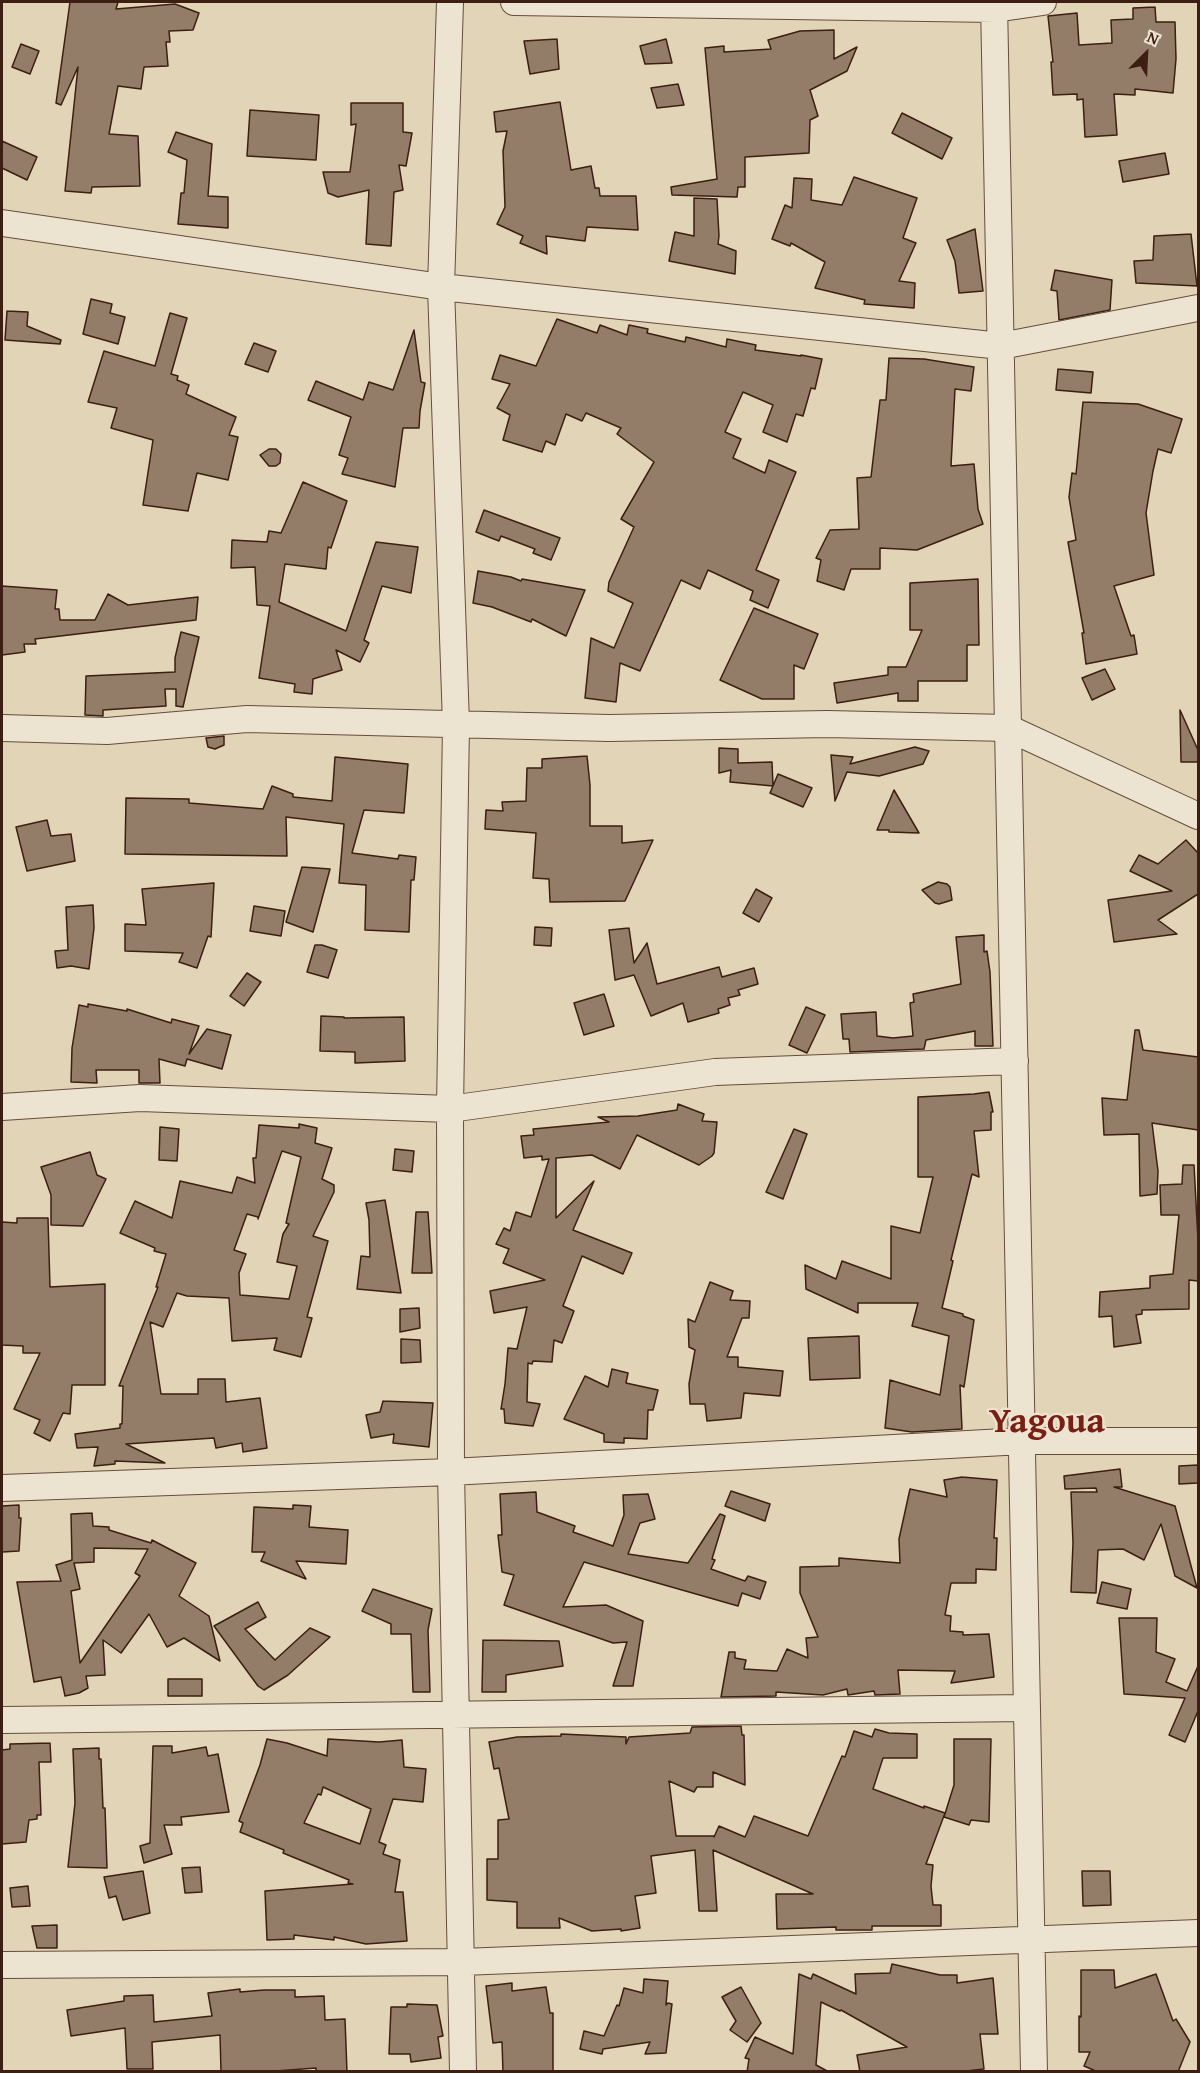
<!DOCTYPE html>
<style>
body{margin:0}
#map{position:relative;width:1200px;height:2073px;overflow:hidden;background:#e2d5b7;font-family:"Gentium Book Plus",serif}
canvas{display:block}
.frame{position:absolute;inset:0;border:3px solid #3d1e12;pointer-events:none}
.north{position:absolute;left:1116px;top:24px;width:60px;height:60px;-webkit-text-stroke:4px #ece4d0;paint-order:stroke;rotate:24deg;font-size:16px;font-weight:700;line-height:24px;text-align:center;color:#3d1e12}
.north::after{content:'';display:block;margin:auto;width:21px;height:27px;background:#3d1e12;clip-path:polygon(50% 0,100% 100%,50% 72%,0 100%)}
</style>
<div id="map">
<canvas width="1200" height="2073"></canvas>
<div class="frame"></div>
<div class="north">N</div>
</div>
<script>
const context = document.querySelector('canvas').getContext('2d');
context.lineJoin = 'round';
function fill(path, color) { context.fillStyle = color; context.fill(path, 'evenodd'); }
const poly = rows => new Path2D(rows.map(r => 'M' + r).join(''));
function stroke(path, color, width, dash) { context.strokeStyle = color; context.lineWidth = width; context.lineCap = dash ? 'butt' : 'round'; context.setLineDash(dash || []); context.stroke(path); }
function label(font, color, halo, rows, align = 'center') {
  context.font = font + ' "Gentium Book Plus",serif'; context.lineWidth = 4.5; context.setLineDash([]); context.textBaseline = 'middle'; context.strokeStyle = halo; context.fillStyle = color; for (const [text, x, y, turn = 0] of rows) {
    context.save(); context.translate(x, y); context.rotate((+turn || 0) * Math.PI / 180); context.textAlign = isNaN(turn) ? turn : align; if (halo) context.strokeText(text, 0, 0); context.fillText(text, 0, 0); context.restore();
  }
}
const building = poly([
 [70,2,118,2,116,9,175,4,199,13,193,30,169,31,170,42,166,42,168,66,144,67,141,89,118,86,109,134,138,136,140,186,92,187,91,193,65,191,78,67,61,105,56,103,70,2],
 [1155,7,1156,22,1175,22,1176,59,1173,93,1135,89,1135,95,1114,94,1117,135,1085,137,1083,99,1077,100,1077,94,1053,95,1051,62,1053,62,1048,16,1077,13,1079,45,1112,43,1111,20,1133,19,1133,8,1155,7],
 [834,30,834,59,857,47,847,71,810,90,818,116,810,120,809,153,745,157,745,187,738,187,737,197,672,195,671,187,717,179,705,48,724,46,724,52,771,49,768,40,800,31,834,30],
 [557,39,559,69,530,74,524,41,557,39],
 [666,39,672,63,645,64,640,46,666,39],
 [21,44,39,51,30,74,12,67,21,44],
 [678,84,684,105,657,108,651,88,678,84],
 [560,102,571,170,591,166,595,188,599,188,600,196,636,196,638,230,587,227,585,241,546,236,547,254,520,243,523,236,497,224,505,207,503,151,507,131,496,132,494,112,560,102],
 [351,103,403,103,403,132,412,133,406,166,399,165,403,190,394,192,391,246,366,244,369,190,338,197,328,193,323,172,350,172,356,124,351,125,351,103],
 [250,110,319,115,316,160,247,156,250,110],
 [902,113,952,138,942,159,892,133,902,113],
 [176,132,212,144,208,196,228,197,228,228,178,224,181,193,184,193,187,160,168,152,176,132],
 [2,141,37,157,27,180,2,168,2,141],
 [1165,153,1169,174,1123,182,1119,161,1165,153],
 [854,177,917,198,903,238,916,243,899,281,915,283,914,308,864,304,865,300,815,288,825,262,791,243,790,246,772,239,785,205,792,208,794,178,812,179,811,200,842,205,854,177],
 [694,198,717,199,719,236,718,244,736,251,735,274,669,261,675,232,694,236,694,198],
 [975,229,983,291,959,293,955,261,947,240,975,229],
 [1191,234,1197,286,1136,283,1134,261,1153,260,1154,236,1191,234],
 [1055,270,1112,280,1110,310,1059,320,1057,291,1051,290,1055,270],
 [91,299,112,304,110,313,125,317,118,344,83,334,91,299],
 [7,311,28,312,27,326,61,340,60,344,5,340,7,311],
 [170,313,187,318,171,374,178,376,177,380,189,385,186,394,236,417,229,435,238,437,228,480,197,473,188,511,143,505,153,440,111,428,117,408,88,402,104,351,155,366,170,313],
 [557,319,597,333,600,325,627,335,629,325,648,329,647,333,685,342,686,337,726,347,727,339,756,345,755,350,801,356,801,355,822,359,815,389,811,388,803,416,796,414,787,442,763,432,773,405,743,392,725,432,741,439,733,458,765,473,769,460,796,472,756,570,779,580,768,608,750,600,753,591,708,570,700,589,681,580,640,671,620,663,616,702,585,698,591,638,614,648,633,603,608,591,609,582,634,527,621,519,654,462,617,434,621,428,586,413,582,421,566,414,555,445,546,441,542,452,503,440,510,415,497,408,510,384,492,379,500,355,536,366,557,319],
 [414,330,421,382,425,383,420,411,419,428,403,428,395,487,342,474,348,458,339,455,351,417,308,400,316,381,363,400,369,382,393,390,414,330],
 [254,343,276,351,268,372,245,364,254,343],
 [889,358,924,359,974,367,971,391,955,389,951,466,974,464,978,509,983,524,917,550,880,548,880,569,851,569,844,590,817,581,821,560,816,558,830,530,859,529,857,478,871,477,880,400,886,400,889,358],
 [1058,369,1093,372,1091,393,1056,390,1058,369],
 [1083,402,1138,404,1182,419,1171,453,1158,449,1153,471,1146,513,1154,575,1114,586,1131,636,1134,635,1137,654,1086,664,1082,633,1084,633,1068,542,1076,540,1069,497,1072,473,1076,474,1083,402],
 [269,449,276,449,281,454,280,463,276,466,269,466,260,455,269,449],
 [303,482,347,501,331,548,328,547,326,569,285,564,279,602,346,631,376,542,418,547,411,593,382,586,364,640,369,643,360,662,336,650,342,670,313,679,312,694,294,692,295,684,259,678,270,606,257,605,255,567,231,568,232,540,267,542,269,531,281,533,303,482],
 [484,510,560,538,551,560,533,553,535,549,501,536,499,541,476,532,484,510],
 [478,571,511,577,521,581,522,579,585,590,566,636,532,619,531,622,492,607,473,603,478,571],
 [978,579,979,645,967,645,967,681,918,681,918,701,898,701,898,693,837,703,834,683,888,675,888,667,906,667,922,630,910,630,910,583,978,579],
 [2,586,57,590,55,609,59,609,60,620,95,620,108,594,128,605,198,597,196,620,35,639,36,644,24,644,25,652,2,655,2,586],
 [754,608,818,634,804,669,794,665,794,699,762,699,720,680,754,608],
 [181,632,199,637,183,707,176,706,176,689,165,689,166,706,103,710,103,716,85,715,86,676,175,672,175,658,181,632],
 [1105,669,1115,689,1092,700,1082,678,1105,669],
 [1180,710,1198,750,1198,762,1181,762,1180,710],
 [224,736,224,745,215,749,208,747,206,738,224,736],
 [915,747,929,751,923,764,879,776,847,772,835,801,831,755,853,757,850,764,915,747],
 [719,748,738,749,738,763,772,762,773,786,730,782,731,770,719,773,719,748],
 [587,756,590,785,590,826,622,826,622,843,653,840,625,901,550,902,549,879,533,878,536,833,485,829,486,810,503,811,502,802,526,801,527,768,542,768,542,759,587,756],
 [335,757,408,764,404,813,364,810,352,853,398,859,399,855,416,857,414,880,411,880,409,932,365,930,366,885,339,883,344,824,286,817,287,856,125,854,126,798,189,799,189,803,263,809,272,786,293,794,293,797,332,801,335,757],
 [778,774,812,788,803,807,770,793,778,774],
 [894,790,919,833,889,832,889,830,877,830,894,790],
 [47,820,51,836,71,834,75,861,27,871,16,827,47,820],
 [1186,840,1198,853,1198,894,1158,920,1177,934,1114,942,1108,900,1172,891,1130,871,1139,855,1158,864,1186,840],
 [302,867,330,869,313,932,286,922,302,867],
 [938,882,947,884,950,887,952,900,939,904,935,903,922,890,938,882],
 [214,883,211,937,208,936,197,968,179,962,183,953,125,951,125,924,146,925,142,889,214,883],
 [756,889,772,898,759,922,743,913,756,889],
 [93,905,94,928,89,969,71,966,57,968,55,951,68,950,66,907,93,905],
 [254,906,285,911,281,936,250,931,254,906],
 [535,927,552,928,551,946,534,945,535,927],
 [629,928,634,963,647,943,657,984,719,967,722,977,754,968,758,984,738,990,740,995,728,998,730,1005,718,1009,719,1013,688,1022,683,1003,651,1016,634,975,615,980,609,930,629,928],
 [984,935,984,952,987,951,990,972,993,1046,975,1046,975,1031,926,1040,924,1049,850,1052,849,1039,843,1039,841,1014,876,1012,877,1036,893,1038,913,1036,910,1003,914,1002,913,994,961,984,956,937,984,935],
 [315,945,322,945,337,950,328,978,307,972,315,945],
 [247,973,261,982,244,1006,230,996,247,973],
 [604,994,614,1026,584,1035,574,1003,604,994],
 [88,1004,127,1011,127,1009,171,1023,172,1019,199,1026,189,1054,207,1029,231,1035,222,1069,187,1059,185,1066,159,1059,160,1083,139,1083,139,1070,96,1070,97,1083,71,1082,72,1048,79,1005,88,1007,88,1004],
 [806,1007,825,1015,807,1053,789,1045,806,1007],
 [321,1016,344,1017,344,1018,404,1017,405,1061,355,1063,355,1052,320,1051,321,1016],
 [1135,1030,1139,1030,1143,1050,1198,1057,1198,1130,1152,1123,1158,1171,1157,1194,1140,1196,1139,1134,1104,1135,1102,1098,1127,1100,1135,1030],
 [989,1092,993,1112,991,1112,991,1130,974,1131,979,1177,972,1174,951,1260,953,1261,942,1308,963,1314,963,1316,974,1320,964,1387,960,1385,962,1429,912,1432,885,1428,890,1380,940,1395,949,1336,912,1326,918,1303,858,1303,858,1313,806,1289,805,1265,836,1279,842,1261,891,1279,891,1226,920,1233,933,1177,918,1177,918,1097,974,1094,989,1092],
 [678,1104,704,1114,702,1121,717,1122,714,1153,712,1156,699,1165,637,1135,620,1169,592,1155,556,1158,556,1218,594,1181,573,1230,632,1253,623,1274,582,1256,563,1306,574,1311,562,1343,554,1340,552,1362,533,1361,532,1364,528,1363,527,1402,540,1404,533,1426,505,1423,504,1409,501,1409,505,1384,508,1348,517,1349,527,1307,494,1313,490,1291,545,1280,503,1263,509,1249,496,1244,504,1228,510,1231,516,1212,531,1217,549,1159,542,1160,542,1156,524,1158,521,1136,534,1135,533,1129,609,1122,598,1117,638,1116,677,1110,678,1104],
 [299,1124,317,1128,315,1143,332,1148,322,1179,334,1185,334,1192,313,1236,328,1241,307,1317,312,1318,301,1357,274,1350,277,1338,232,1341,229,1298,187,1296,177,1293,163,1327,150,1322,161,1394,198,1394,198,1379,225,1379,226,1402,260,1398,267,1448,243,1452,242,1443,216,1448,214,1438,126,1444,165,1463,115,1461,115,1464,94,1466,98,1447,77,1448,75,1434,120,1428,120,1424,122,1424,123,1386,119,1386,158,1287,156,1287,166,1254,154,1251,155,1248,120,1233,135,1201,172,1218,180,1181,232,1193,237,1177,255,1183,253,1158,256,1158,259,1125,299,1128,299,1124],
 [282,1151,301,1157,286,1223,289,1224,283,1234,277,1262,297,1266,289,1299,240,1295,239,1273,246,1254,234,1250,247,1214,258,1217,258,1219,282,1151],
 [160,1127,179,1129,177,1161,159,1160,160,1127],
 [794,1129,807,1134,783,1199,766,1192,794,1129],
 [395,1149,414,1151,412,1172,393,1170,395,1149],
 [90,1152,97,1175,106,1179,83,1226,51,1225,51,1195,41,1167,90,1152],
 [1183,1165,1194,1165,1198,1240,1198,1281,1189,1280,1189,1309,1142,1310,1142,1314,1136,1315,1141,1343,1114,1347,1112,1316,1099,1317,1100,1292,1150,1288,1150,1276,1173,1274,1179,1215,1161,1215,1160,1185,1182,1184,1183,1165],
 [385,1200,401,1293,357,1289,361,1256,370,1257,369,1220,366,1203,385,1200],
 [416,1212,428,1212,432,1273,412,1273,416,1212],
 [17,1218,48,1218,50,1287,105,1284,105,1385,72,1385,70,1414,63,1413,50,1441,34,1433,40,1420,14,1409,40,1353,23,1353,23,1346,2,1345,2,1222,17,1223,17,1218],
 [710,1282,733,1291,730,1300,750,1301,749,1318,742,1318,727,1357,738,1357,738,1367,783,1371,780,1396,744,1393,741,1418,707,1421,705,1404,690,1404,689,1384,695,1350,689,1347,688,1319,695,1322,710,1282],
 [419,1308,420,1328,400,1332,400,1309,419,1308],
 [859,1336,860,1378,810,1380,808,1338,859,1336],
 [401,1339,420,1340,421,1362,401,1363,401,1339],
 [612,1369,628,1373,626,1383,658,1390,653,1410,648,1410,647,1439,624,1438,624,1443,604,1442,604,1434,564,1419,585,1376,608,1387,612,1369],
 [383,1401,433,1403,429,1447,393,1443,394,1434,371,1438,366,1415,380,1412,383,1401],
 [1198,1465,1198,1483,1179,1484,1179,1466,1198,1465],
 [1120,1469,1122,1487,1114,1487,1175,1506,1197,1588,1175,1576,1161,1524,1144,1560,1123,1549,1098,1550,1096,1593,1071,1592,1073,1543,1071,1492,1097,1492,1096,1488,1065,1489,1064,1476,1120,1469],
 [962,1477,997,1480,994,1538,997,1538,996,1570,976,1569,976,1583,951,1583,945,1615,951,1616,950,1631,963,1632,963,1635,989,1634,994,1677,951,1683,955,1671,898,1670,900,1694,875,1695,874,1691,848,1695,847,1689,823,1695,776,1692,776,1696,721,1697,729,1652,735,1652,735,1658,746,1660,744,1669,777,1671,787,1649,808,1658,806,1638,818,1637,800,1593,800,1567,839,1566,839,1558,900,1563,899,1539,910,1489,947,1497,944,1480,962,1477],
 [731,1491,770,1504,765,1521,725,1506,731,1491],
 [536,1492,537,1512,575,1526,573,1532,613,1546,624,1515,623,1495,648,1494,655,1519,640,1523,628,1554,688,1563,720,1514,725,1516,712,1559,715,1560,711,1569,745,1581,748,1576,766,1582,760,1599,742,1593,738,1606,584,1562,563,1607,606,1605,643,1621,633,1686,613,1686,627,1642,613,1643,504,1605,514,1575,502,1572,498,1535,502,1535,500,1494,536,1492],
 [19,1505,19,1518,21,1518,19,1551,2,1552,2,1506,19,1505],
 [293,1505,311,1506,309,1527,348,1530,346,1564,296,1561,306,1579,261,1561,265,1552,252,1552,254,1507,293,1509,293,1505],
 [92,1513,93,1526,109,1527,109,1530,151,1543,152,1540,196,1563,179,1596,209,1616,220,1661,184,1638,167,1647,149,1614,121,1653,103,1640,105,1675,86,1676,88,1688,79,1693,65,1696,61,1677,34,1682,17,1582,61,1581,56,1565,72,1560,71,1514,92,1513],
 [94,1548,148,1549,135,1573,140,1576,80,1663,71,1591,80,1589,74,1563,94,1562,94,1548],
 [1102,1582,1131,1589,1127,1609,1097,1603,1102,1582],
 [373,1589,432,1609,428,1630,430,1692,413,1692,411,1634,391,1634,391,1624,362,1611,373,1589],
 [258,1602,266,1617,245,1629,275,1660,310,1628,330,1637,288,1675,264,1690,258,1686,214,1626,258,1602],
 [1119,1618,1157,1618,1156,1652,1175,1659,1166,1682,1187,1691,1198,1666,1198,1711,1185,1742,1169,1735,1185,1698,1124,1694,1119,1618],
 [483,1640,559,1641,563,1666,506,1675,506,1692,482,1692,483,1640],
 [168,1679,202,1679,202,1696,168,1696,168,1679],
 [741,1726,742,1735,744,1735,745,1785,713,1772,713,1787,697,1787,694,1792,669,1781,676,1836,714,1836,714,1837,719,1826,745,1837,754,1816,808,1836,842,1756,845,1757,854,1731,872,1737,875,1729,889,1733,917,1734,917,1758,883,1758,873,1789,924,1808,924,1806,945,1813,926,1864,933,1865,931,1886,933,1905,941,1905,941,1926,872,1926,872,1930,836,1930,836,1927,777,1929,776,1894,813,1894,713,1850,717,1911,699,1911,695,1850,651,1856,656,1893,635,1896,640,1928,621,1931,621,1929,592,1931,559,1918,560,1928,517,1928,517,1902,487,1900,487,1859,498,1859,498,1820,509,1819,499,1768,494,1769,489,1742,517,1737,561,1736,561,1734,626,1737,626,1744,629,1737,690,1733,692,1727,741,1726],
 [267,1739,287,1743,327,1756,328,1739,379,1742,402,1740,404,1767,426,1769,423,1802,393,1799,379,1842,386,1845,383,1854,400,1860,395,1892,403,1892,407,1941,366,1944,334,1937,334,1940,294,1935,294,1939,267,1940,265,1891,353,1884,348,1883,349,1880,283,1853,284,1850,240,1832,243,1823,239,1821,260,1765,267,1739],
 [323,1787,371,1809,360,1844,304,1823,318,1794,321,1795,323,1787],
 [954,1739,991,1739,989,1822,971,1820,969,1825,944,1817,954,1785,954,1739],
 [50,1743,51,1762,39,1762,41,1815,37,1815,37,1819,29,1820,26,1842,2,1844,2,1750,10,1749,10,1744,50,1743],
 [153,1746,172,1746,172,1753,206,1747,208,1756,218,1754,229,1812,181,1817,182,1825,164,1825,172,1854,144,1863,140,1846,150,1843,153,1746],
 [99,1748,99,1759,101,1759,103,1808,105,1808,107,1868,68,1867,75,1803,73,1749,99,1748],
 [200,1867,202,1892,185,1893,182,1868,200,1867],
 [143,1871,150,1913,123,1920,116,1896,109,1898,104,1877,143,1871],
 [1082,1871,1110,1871,1111,1905,1083,1906,1082,1871],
 [28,1886,30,1906,12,1907,10,1888,28,1886],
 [57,1925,57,1948,37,1948,32,1926,57,1925],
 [892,1964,940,1975,957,1975,957,1983,993,1978,998,2034,980,2034,984,2069,957,2072,860,2072,857,2055,907,2047,841,2010,840,2011,821,2002,816,2065,829,2072,747,2072,749,2059,745,2058,755,2037,793,2054,799,1974,811,1979,813,1974,856,1994,855,1974,890,1973,892,1964],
 [1081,1970,1114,1970,1115,1988,1156,1974,1173,2021,1176,2019,1190,2042,1178,2072,1098,2072,1084,2066,1090,2052,1079,2052,1079,2016,1081,2017,1081,1970],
 [644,1979,668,1981,666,2005,668,2003,672,2004,666,2053,645,2054,650,2042,603,2049,602,2054,580,2049,584,2031,604,2036,617,2005,619,2006,624,1988,643,1993,644,1979],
 [512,1983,512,1991,546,1987,550,2013,553,2013,553,2072,503,2072,502,2042,493,2043,486,1986,512,1983],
 [741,1987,761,2023,747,2042,730,2030,736,2021,722,1997,741,1987],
 [240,1989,240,1992,264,1990,295,1990,295,1997,324,1996,325,2020,345,2019,347,2072,316,2072,316,2068,262,2072,221,2072,220,2035,152,2042,153,2069,127,2069,125,2028,71,2036,67,2010,124,2001,124,1996,153,1995,154,2022,212,2016,208,1993,240,1989],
 [407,2004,437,2005,443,2036,438,2037,441,2058,411,2062,410,2054,389,2054,391,2007,407,2007,407,2004]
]);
fill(building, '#937d68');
stroke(building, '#3d1e12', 1.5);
const minor = poly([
 [450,2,441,287,456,724,450,1109,451,1472,463,2072],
 [514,2,995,9,1043,2],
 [994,2,1034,2072],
 [2,223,441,287,1001,346,1198,308],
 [2,728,107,731,247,719,609,728,827,724,1008,728,1198,816],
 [2,1107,140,1098,450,1109,715,1072,1015,1061],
 [2,1488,451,1472,1023,1441,1198,1441],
 [2,1720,1027,1708],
 [2,1965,462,1962,1198,1933]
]);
stroke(minor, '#664c3b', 28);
stroke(minor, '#ece4d0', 26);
label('bold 36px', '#7a1f14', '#ece4d0', [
 ["Yagoua",1047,1423]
]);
</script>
